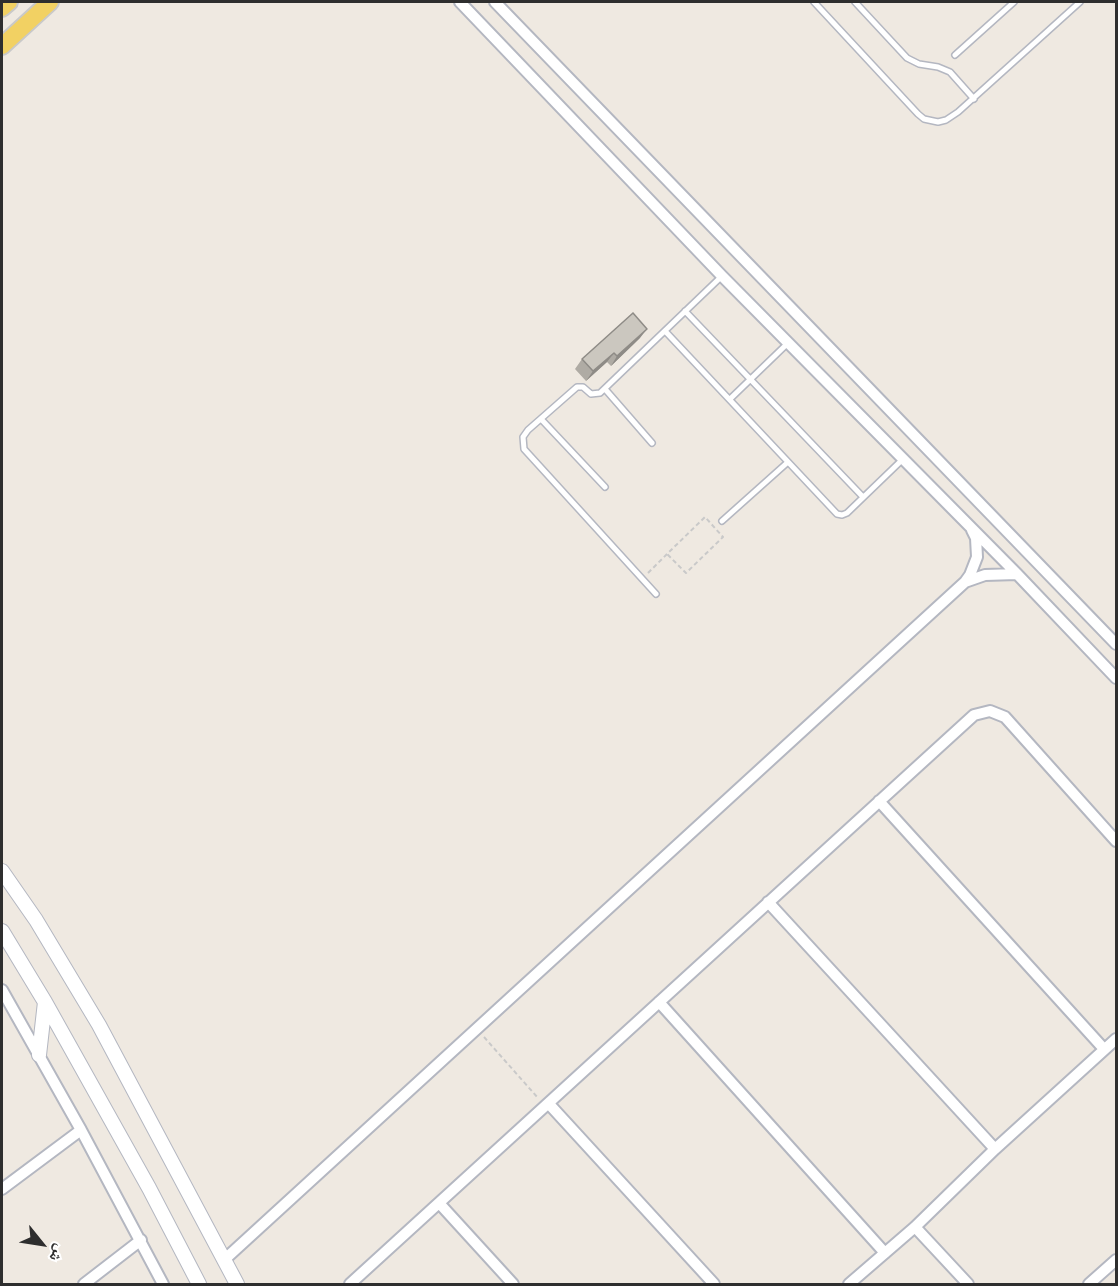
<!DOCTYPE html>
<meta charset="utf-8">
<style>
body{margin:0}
#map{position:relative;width:1118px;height:1286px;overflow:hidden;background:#efe9e1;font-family:"Public Sans","Noto Naskh Arabic",sans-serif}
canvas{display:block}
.frame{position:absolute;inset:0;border:3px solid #2e2e2e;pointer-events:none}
.north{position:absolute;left:12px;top:1214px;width:60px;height:60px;-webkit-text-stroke:4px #fff;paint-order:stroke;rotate:120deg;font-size:16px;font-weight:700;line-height:24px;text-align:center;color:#2e2e2e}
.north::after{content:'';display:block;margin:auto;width:21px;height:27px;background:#2e2e2e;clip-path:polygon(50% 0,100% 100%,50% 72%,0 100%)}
</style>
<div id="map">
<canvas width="1118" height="1286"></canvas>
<div class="frame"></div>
<div class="north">ش</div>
</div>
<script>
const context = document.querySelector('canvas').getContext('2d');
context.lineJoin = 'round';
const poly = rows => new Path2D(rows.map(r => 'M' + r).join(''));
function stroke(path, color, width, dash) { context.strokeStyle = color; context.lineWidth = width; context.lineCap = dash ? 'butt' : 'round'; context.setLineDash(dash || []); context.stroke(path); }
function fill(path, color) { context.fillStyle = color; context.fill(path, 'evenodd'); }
const service = poly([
 [814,2,918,114,924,119,938,122,946,120,958,112,1080,2],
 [855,2,907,58,919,64,938,67,950,72,974,99],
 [955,55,1014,2],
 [685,311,863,497],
 [665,331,837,514,842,515,847,513,903,459],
 [605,389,652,443],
 [730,399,788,343],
 [541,419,605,487],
 [722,521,788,462],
 [656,594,524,449,523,437,528,430,577,387,583,387,591,394,600,393,722,276]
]);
const minor = poly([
 [460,2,722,276,1017,574,1116,678],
 [495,2,1116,644],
 [965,582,985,575,1017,574],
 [879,801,1104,1049],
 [768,902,995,1149],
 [2,990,81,1130,163,1284],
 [659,1002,885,1253],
 [549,1104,714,1284],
 [2,1189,81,1130],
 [439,1203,513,1284],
 [915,1227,968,1284],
 [224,1260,965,582,970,575,977,557,976,538,972,530],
 [84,1284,141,1240],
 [350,1284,974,715,990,711,1005,717,1116,841],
 [849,1284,915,1227,995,1149,1116,1039],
 [1089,1284,1116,1260]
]);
const tertiary = poly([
 [2,871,36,920,99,1025,237,1284],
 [2,931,45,1002,149,1188,199,1284],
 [39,1055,45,1002]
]);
const primary = poly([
 [2,8,9,2],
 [2,46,50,2]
]);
stroke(service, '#b4b7c1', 8);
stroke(minor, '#b4b7c1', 14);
stroke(tertiary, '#b4b7c1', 16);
stroke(primary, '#c9c9c9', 20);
stroke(poly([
 [648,573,667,554,705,517,723,537,686,573,667,554],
 [484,1037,538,1098]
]), '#c9c9c9', 2, [4.5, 3]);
stroke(service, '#fff', 5);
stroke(minor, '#fff', 10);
stroke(tertiary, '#fff', 14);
stroke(primary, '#f2d163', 16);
fill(poly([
 [640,338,611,366,607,362,586,381,575,369,582,359]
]), '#afaba4');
fill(poly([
 [647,329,640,338,611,366,617,356],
 [614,353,607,362,586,381,593,371]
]), '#8e8b86');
const building = poly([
 [633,313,647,329,617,356,614,353,593,371,582,359,633,313]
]);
fill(building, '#cbc7bf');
stroke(building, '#8e8b86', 1.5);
</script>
